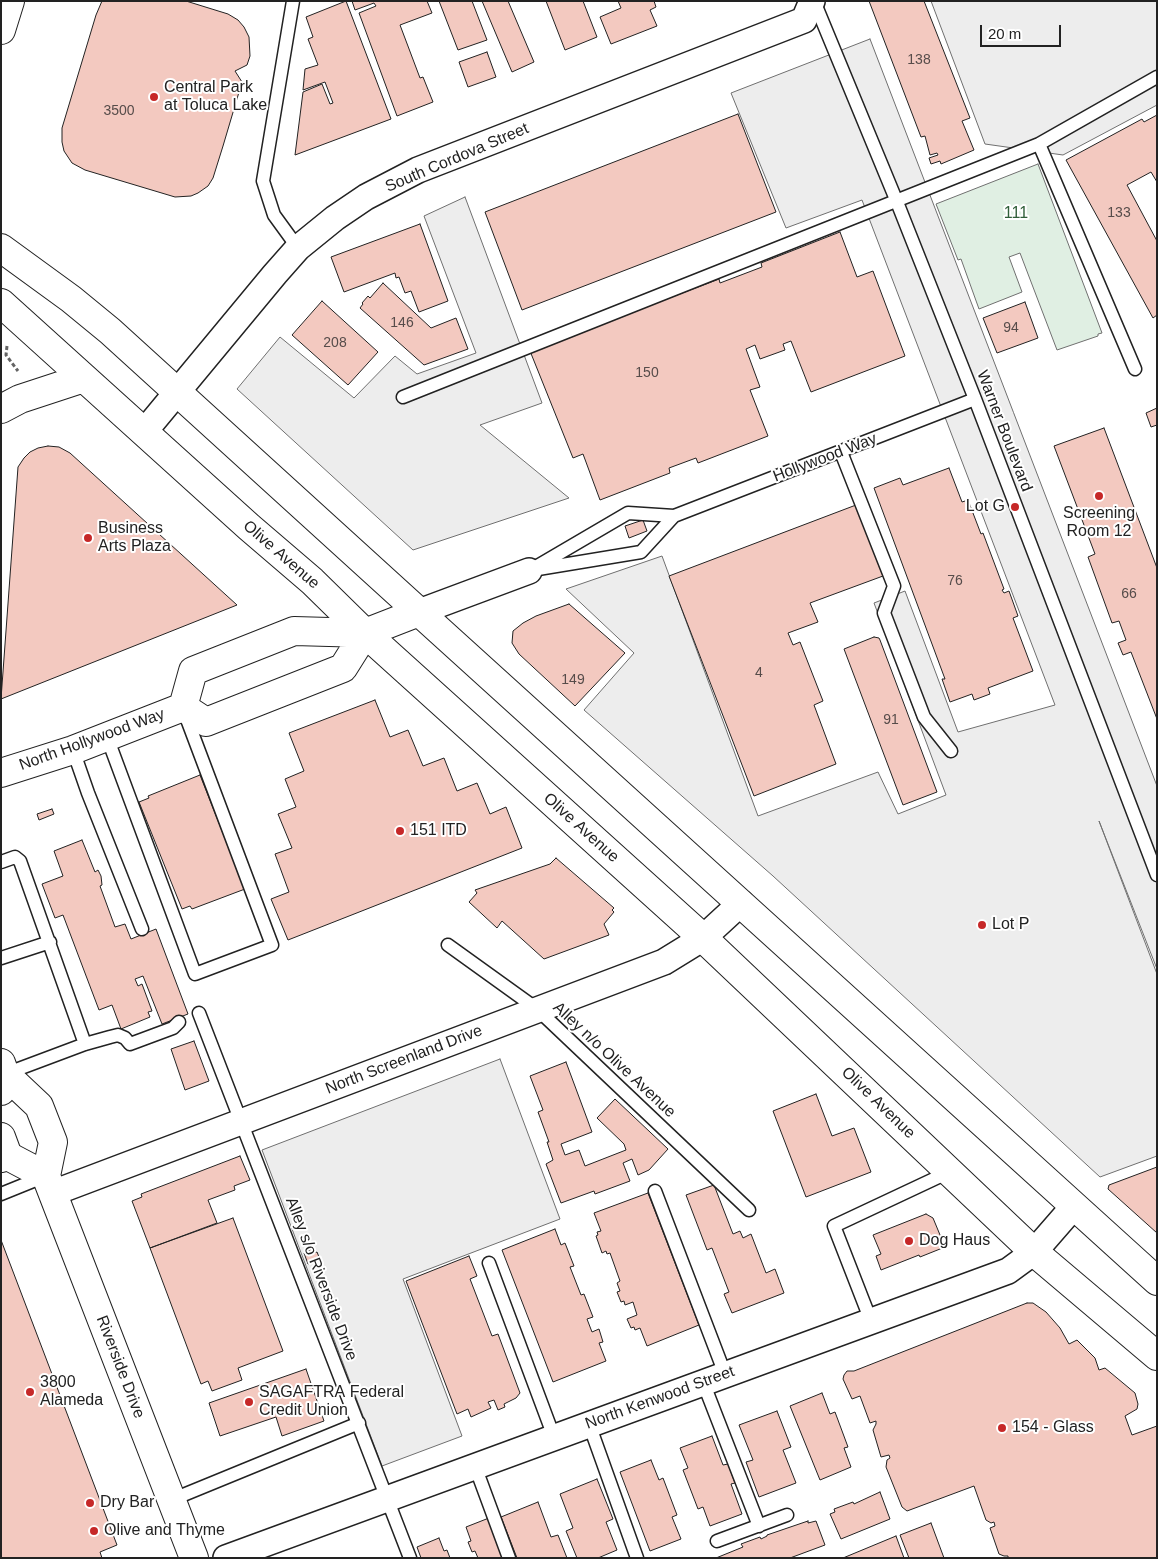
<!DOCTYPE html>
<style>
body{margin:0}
#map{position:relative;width:1158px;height:1559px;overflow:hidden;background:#fff;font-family:Arial,sans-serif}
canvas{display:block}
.frame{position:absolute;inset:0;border:2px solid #222;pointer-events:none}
.scale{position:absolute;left:980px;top:25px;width:81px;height:22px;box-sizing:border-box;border:2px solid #222;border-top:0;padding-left:6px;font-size:15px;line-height:18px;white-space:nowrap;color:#222;-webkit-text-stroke:4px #fff;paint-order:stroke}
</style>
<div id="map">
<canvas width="1158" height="1559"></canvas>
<div class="frame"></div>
<div class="scale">20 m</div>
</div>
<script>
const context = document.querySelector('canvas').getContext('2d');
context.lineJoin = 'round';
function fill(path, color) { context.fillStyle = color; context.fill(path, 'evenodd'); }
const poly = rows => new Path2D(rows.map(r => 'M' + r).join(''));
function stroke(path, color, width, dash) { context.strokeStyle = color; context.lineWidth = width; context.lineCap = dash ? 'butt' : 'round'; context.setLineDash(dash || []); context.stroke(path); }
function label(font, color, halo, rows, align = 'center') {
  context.font = font + ' Arial,sans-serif'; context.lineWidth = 4; context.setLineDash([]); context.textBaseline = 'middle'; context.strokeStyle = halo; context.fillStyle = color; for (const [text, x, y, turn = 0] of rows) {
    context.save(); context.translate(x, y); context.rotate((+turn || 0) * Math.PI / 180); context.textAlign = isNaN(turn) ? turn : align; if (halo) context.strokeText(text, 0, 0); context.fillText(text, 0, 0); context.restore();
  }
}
const green = poly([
 [1038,164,1102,333,1098,334,1098,336,1057,350,1020,253,1009,257,1022,292,979,309,961,259,958,260,936,204,1038,164]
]);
fill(green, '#e0efe3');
stroke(green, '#6f6f6f', 1);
const parking = poly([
 [931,1,1157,1,1157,105,1063,155,985,144,931,1],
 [870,39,1157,786,1157,969,1099,821,1157,974,1157,1156,1100,1177,773,876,584,710,634,653,566,589,662,556,758,816,878,772,898,814,946,795,874,603,905,591,958,732,1055,705,862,200,786,228,731,93,870,39],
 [465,197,542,403,480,425,569,498,413,550,237,389,280,337,354,398,395,356,417,374,476,353,424,216,465,197],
 [500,1059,560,1219,403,1279,462,1436,382,1466,262,1150,500,1059]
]);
fill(parking, '#ededed');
stroke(parking, '#6f6f6f', 1);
const building = poly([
 [102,1,186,1,228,14,238,20,244,27,249,37,250,56,247,65,235,71,242,82,223,146,213,178,208,186,198,193,191,196,175,197,85,170,72,163,64,151,62,142,62,128,96,15,102,1],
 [346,1,391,119,295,155,303,92,322,84,330,104,333,103,325,82,303,90,305,69,318,65,308,39,313,37,306,17,346,1],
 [352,1,427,1,432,13,400,25,420,78,423,77,433,102,397,116,359,13,376,6,374,3,355,10,352,1],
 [439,1,472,1,487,40,458,50,439,1],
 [482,1,508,1,534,62,512,72,482,1],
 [546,1,583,1,597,37,565,50,546,1],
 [618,1,654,1,656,7,650,10,657,26,611,44,600,17,621,8,618,1],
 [869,1,924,1,970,118,962,121,974,150,941,164,940,161,931,164,929,158,938,155,937,153,930,155,925,136,921,137,869,1],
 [487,52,496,77,468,87,459,62,487,52],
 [738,114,776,212,522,310,485,212,738,114],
 [1157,115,1157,182,1151,172,1127,185,1157,241,1157,315,1153,318,1066,160,1142,119,1144,122,1157,115],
 [420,224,448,301,419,312,411,291,405,293,399,277,396,278,395,273,344,292,331,257,420,224],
 [840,232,857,277,873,271,905,356,811,392,791,341,783,344,785,350,760,359,755,345,746,349,760,387,750,390,768,436,698,463,696,458,669,468,670,473,600,500,583,454,573,458,530,351,719,279,720,283,762,267,761,263,840,232],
 [383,283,431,328,456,318,468,349,424,365,360,308,363,304,362,303,368,296,370,298,383,283],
 [322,301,378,352,348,385,292,335,322,301],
 [1025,302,1038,338,997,353,983,318,1025,302],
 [1157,408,1157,425,1151,427,1146,413,1157,408],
 [1104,428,1157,568,1157,719,1131,652,1123,655,1118,643,1126,640,1119,621,1112,623,1088,557,1095,554,1054,446,1104,428],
 [48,446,59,447,70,453,237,605,1,699,18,467,24,458,30,452,38,448,48,446],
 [949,468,962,502,968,500,981,534,983,533,1004,589,1002,590,1004,593,1009,591,1018,616,1013,618,1033,671,988,688,990,694,974,700,972,694,950,702,942,679,945,679,874,488,900,478,903,485,949,468],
 [856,505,883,576,810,603,818,622,788,633,793,645,800,642,823,701,814,705,836,764,754,796,669,576,856,505],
 [643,520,647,531,629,538,625,526,643,520],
 [569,604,625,653,575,706,519,654,512,643,513,631,523,623,536,616,569,604],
 [874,637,879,638,880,640,937,792,903,805,844,649,874,637],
 [375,700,390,737,408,730,423,766,444,758,457,791,477,783,490,814,506,807,522,848,288,940,271,899,289,892,275,854,292,848,278,814,296,807,285,779,304,771,289,733,375,700],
 [200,775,245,889,192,909,190,906,182,909,139,802,149,798,148,796,200,775],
 [52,809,54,814,39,820,37,814,52,809],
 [82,840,95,872,98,870,101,876,102,885,100,886,115,927,125,924,131,939,156,929,188,1014,162,1024,143,976,135,979,138,986,142,984,152,1011,148,1012,150,1017,121,1029,112,1005,99,1010,63,915,55,918,42,884,63,876,54,851,82,840],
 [556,858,614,908,612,910,614,912,604,924,609,935,544,959,502,921,497,928,469,902,477,893,475,890,550,864,556,858],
 [194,1041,209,1081,185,1090,171,1049,194,1041],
 [566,1062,592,1132,561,1144,565,1155,579,1150,585,1166,626,1150,624,1144,597,1118,615,1099,668,1149,649,1170,638,1175,632,1159,623,1163,630,1181,595,1194,594,1191,561,1203,546,1164,553,1160,547,1142,549,1142,538,1112,543,1110,530,1076,566,1062],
 [816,1094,832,1136,854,1128,871,1172,806,1197,773,1111,816,1094],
 [240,1156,250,1180,234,1186,235,1190,208,1200,217,1223,150,1248,132,1201,142,1197,141,1194,240,1156],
 [1157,1167,1157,1233,1108,1189,1109,1185,1157,1167],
 [714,1185,733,1234,740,1231,743,1238,751,1234,766,1273,775,1269,784,1293,732,1313,724,1294,729,1292,712,1248,707,1250,686,1195,714,1185],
 [648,1193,699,1325,647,1346,640,1328,635,1330,634,1327,631,1328,627,1319,637,1315,633,1302,625,1305,624,1301,621,1302,617,1292,620,1291,617,1283,620,1281,610,1253,607,1254,606,1251,602,1253,596,1236,598,1235,597,1232,601,1231,594,1213,648,1193],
 [926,1214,933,1218,945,1247,920,1257,919,1255,881,1270,876,1256,881,1254,873,1235,926,1214],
 [233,1218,283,1351,238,1368,242,1380,212,1391,208,1381,201,1384,150,1248,233,1218],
 [555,1229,561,1245,565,1243,574,1266,570,1267,581,1295,584,1294,593,1317,587,1319,592,1332,599,1329,603,1342,599,1343,606,1361,553,1382,502,1250,555,1229],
 [1,1240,117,1545,100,1552,102,1558,1,1558,1,1240],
 [312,1249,314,1253,317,1252,319,1257,315,1258,316,1261,308,1264,304,1253,312,1249],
 [469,1256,477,1276,470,1279,492,1336,498,1334,520,1393,516,1398,504,1404,505,1407,498,1410,494,1400,488,1402,491,1408,471,1417,468,1409,457,1414,406,1281,469,1256],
 [1027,1303,1033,1303,1046,1312,1060,1328,1069,1344,1077,1340,1095,1358,1099,1370,1105,1368,1135,1393,1138,1404,1137,1409,1125,1416,1132,1435,1157,1426,1157,1558,1008,1558,1008,1556,1004,1556,999,1554,990,1528,995,1526,994,1522,991,1523,986,1520,974,1486,907,1511,902,1507,886,1467,887,1460,890,1458,889,1455,881,1457,873,1430,876,1424,876,1421,870,1423,860,1396,852,1399,843,1379,844,1375,847,1371,854,1371,1027,1303],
 [306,1369,324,1421,282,1436,276,1417,220,1436,209,1403,306,1369],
 [822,1393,830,1414,835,1412,848,1447,844,1448,851,1467,820,1480,790,1406,822,1393],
 [777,1411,791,1447,783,1450,796,1483,759,1497,746,1462,753,1460,739,1425,777,1411],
 [712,1436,723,1465,728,1464,735,1483,731,1484,742,1514,710,1526,703,1507,698,1509,683,1470,688,1468,680,1448,712,1436],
 [651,1460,659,1480,663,1478,677,1515,672,1517,681,1539,650,1551,620,1472,651,1460],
 [597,1479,613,1519,606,1522,617,1550,598,1558,577,1558,566,1531,573,1528,560,1494,597,1479],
 [880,1492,890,1519,841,1539,830,1514,835,1512,834,1509,853,1502,854,1504,880,1492],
 [538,1502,551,1537,558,1535,567,1558,517,1558,501,1517,538,1502],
 [489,1518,503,1558,478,1558,475,1551,472,1552,468,1542,471,1541,466,1527,489,1518],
 [808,1521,808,1523,816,1521,825,1545,790,1558,716,1558,743,1547,741,1544,760,1537,761,1539,767,1536,767,1535,808,1521],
 [931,1523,944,1558,909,1558,900,1535,931,1523],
 [896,1536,904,1558,843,1558,896,1536],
 [439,1538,444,1551,447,1550,450,1558,421,1558,417,1547,439,1538]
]);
fill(building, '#f3c9c0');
stroke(building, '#222', 1);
const service = poly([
 [293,1,263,181,274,215,298,248],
 [814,1,897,202,975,399,1157,875],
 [1039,144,1135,369],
 [403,397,1039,144,1157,77],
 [841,452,894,586,884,613,924,717,951,751],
 [538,569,641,552,674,516],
 [529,571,628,513,674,516,975,399],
 [107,737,195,974,272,945,185,714],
 [73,750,88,793,142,929],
 [1,862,15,857,20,861,85,1044],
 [448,945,537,1009,749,1210],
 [1,958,50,942],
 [199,1013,410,1558],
 [5,1074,85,1044,110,1037,118,1035,125,1038,130,1044,173,1028,179,1022],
 [655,1191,725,1374],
 [1,1194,43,1177],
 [489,1263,554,1437],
 [871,1321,834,1226,949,1172],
 [703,1382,759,1526],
 [589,1424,637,1558],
 [475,1466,509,1558],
 [171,1500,359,1423],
 [717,1541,787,1515]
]);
const minor = poly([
 [144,432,275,274,298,248,335,218,366,197,418,170,804,20,812,1],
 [419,612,529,571],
 [53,1193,664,962,703,938,741,903],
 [226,1558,1008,1271,1034,1252,1074,1206]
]);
const secondary = poly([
 [1,30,10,1],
 [1,248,71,299,110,331,419,612],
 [1,303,249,527,312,581,365,633],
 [1,409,20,399,84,378],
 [5,1074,39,1106,53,1142,46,1176,194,1558],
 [8,1156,46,1176]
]);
const primary = poly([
 [365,633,703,938,1034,1252,1157,1356],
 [183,707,193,671,294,631,365,633,419,612,1157,1281],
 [183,707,206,722,343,668,365,633],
 [1,773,73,750,183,707],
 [1,1063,5,1074,1,1091],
 [1,1137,8,1156]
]);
const motorway = poly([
 [1,1158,8,1156]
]);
stroke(service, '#222', 15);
stroke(minor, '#222', 28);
stroke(secondary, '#222', 30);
stroke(primary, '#222', 30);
stroke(motorway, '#222', 30);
stroke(poly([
 [7,346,6,355,18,371]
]), '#646464', 3, [4, 2.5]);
stroke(service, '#fff', 12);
stroke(minor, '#fff', 25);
stroke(secondary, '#fff', 28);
stroke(primary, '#fff', 28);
stroke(motorway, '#fff', 28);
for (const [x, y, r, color] of [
 [154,97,5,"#c62828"],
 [1099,496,5,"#c62828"],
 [1015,507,5,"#c62828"],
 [88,538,5,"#c62828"],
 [400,831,5,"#c62828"],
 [982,925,5,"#c62828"],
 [909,1241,5,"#c62828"],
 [30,1392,5,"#c62828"],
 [249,1402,5,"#c62828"],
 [1002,1428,5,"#c62828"],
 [90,1503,5,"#c62828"],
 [94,1531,5,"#c62828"]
]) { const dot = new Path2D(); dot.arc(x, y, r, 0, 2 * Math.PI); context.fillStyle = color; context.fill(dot); stroke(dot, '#fff', 2); }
label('14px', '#564c4a', null, [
 ["138",919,60],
 ["3500",119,111],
 ["133",1119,213],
 ["146",402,323],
 ["94",1011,328],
 ["208",335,343],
 ["150",647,373],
 ["76",955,581],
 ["66",1129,594],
 ["4",759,673],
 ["149",573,680],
 ["91",891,720]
]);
label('16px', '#222', '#fff', [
 ["Central Park",164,88],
 ["at Toluca Lake",164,106],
 ["Lot G",1005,507,"right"],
 ["Screening",1099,514,"center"],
 ["Room 12",1099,532,"center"],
 ["Business",98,529],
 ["Arts Plaza",98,547],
 ["151 ITD",410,831],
 ["Lot P",992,925],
 ["Dog Haus",919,1241],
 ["3800",40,1383],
 ["Alameda",40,1401],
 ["SAGAFTRA Federal",259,1393],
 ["Credit Union",259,1411],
 ["154 - Glass",1012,1428],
 ["Dry Bar",100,1503],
 ["Olive and Thyme",104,1531]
], 'left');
label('16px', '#222', '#fff', [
 ["South Cordova Street",457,158,-23],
 ["Warner Boulevard",1004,431,69],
 ["Hollywood Way",825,458,-21],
 ["Olive Avenue",281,555,41],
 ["North Hollywood Way",92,740,-20],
 ["Olive Avenue",581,828,42],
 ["North Screenland Drive",404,1060,-21],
 ["Alley n/o Olive Avenue",614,1060,43],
 ["Olive Avenue",878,1103,44],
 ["Alley s/o Riverside Drive",321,1279,69],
 ["Riverside Drive",120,1367,69],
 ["North Kenwood Street",660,1398,-20]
]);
label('16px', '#2f5e38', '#fff', [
 ["111",1016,214]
]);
</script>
